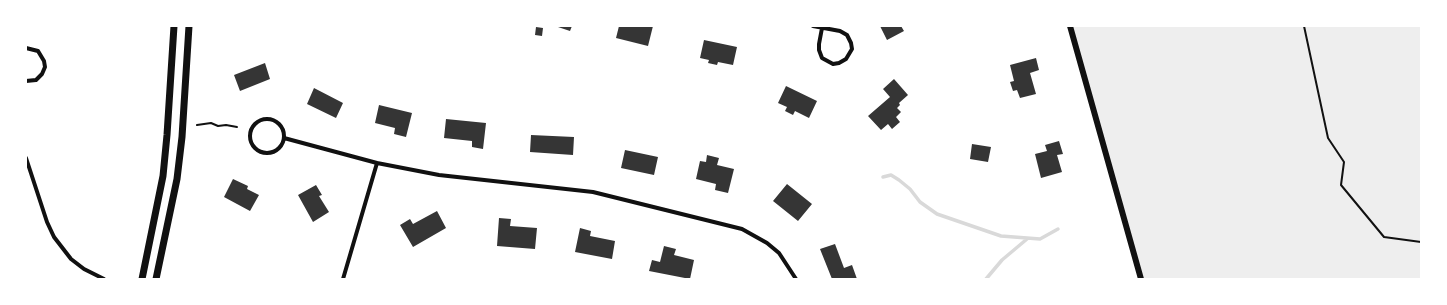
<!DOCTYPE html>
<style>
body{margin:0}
#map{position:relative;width:1447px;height:305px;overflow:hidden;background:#fff;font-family:"Space Grotesk",sans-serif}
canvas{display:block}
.frame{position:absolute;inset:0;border:27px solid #fff;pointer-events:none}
</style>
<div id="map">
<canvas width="1447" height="305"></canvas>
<div class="frame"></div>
</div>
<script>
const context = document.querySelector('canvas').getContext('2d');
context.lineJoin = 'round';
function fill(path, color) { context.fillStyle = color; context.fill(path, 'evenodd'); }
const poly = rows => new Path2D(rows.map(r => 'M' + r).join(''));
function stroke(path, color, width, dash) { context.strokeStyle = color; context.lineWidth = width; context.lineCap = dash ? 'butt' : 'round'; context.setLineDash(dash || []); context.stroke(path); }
fill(poly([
 [1070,26,1421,26,1421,279,1141,279]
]), '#eee');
stroke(poly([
 [883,177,891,175,899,180,910,189,920,202,937,214,1001,236,1040,239,1058,229],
 [986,279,1002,260,1027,239]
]), '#d9d9d9', 3.5);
fill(poly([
 [555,26,572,26,570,31],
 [619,26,653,26,648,46,616,38],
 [880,26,901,26,904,31,887,40],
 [536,27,543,28,542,36,535,35],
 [704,40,737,47,733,65,718,62,717,65,708,63,709,60,700,58],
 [1036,58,1039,70,1030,73,1036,94,1020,98,1017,90,1013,91,1010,82,1014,81,1010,65],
 [265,63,270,79,240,91,234,75],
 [894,79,908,95,899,103,900,105,897,108,901,112,896,117,900,122,892,129,888,124,881,130,868,116,890,97,883,89],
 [786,86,817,101,809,118,795,111,793,115,785,111,787,107,778,103],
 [314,88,343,103,336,118,307,104],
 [379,105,412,113,406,137,394,134,395,128,375,123],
 [446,119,486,123,483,149,472,147,472,141,444,138],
 [531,135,574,137,573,155,530,152],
 [1059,141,1063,154,1057,155,1062,172,1041,178,1035,154,1047,151,1045,145],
 [972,144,991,147,988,162,970,159],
 [625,150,658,157,654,175,621,168],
 [707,155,719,158,717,165,734,169,728,193,715,190,716,184,696,179,700,161,706,162],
 [233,179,248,186,247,189,259,195,250,211,224,197],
 [787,184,812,204,798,221,773,201],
 [316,185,322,195,319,196,329,212,313,222,298,195],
 [437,211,446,228,413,247,400,225,410,219,413,224],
 [499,218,511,219,510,226,537,228,535,249,497,246],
 [580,228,591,231,590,236,615,241,612,259,575,252],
 [835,244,844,268,852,265,857,279,832,279,820,249],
 [664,246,676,249,674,255,694,260,690,279,649,271,652,260,660,262]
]), '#353535');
stroke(poly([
 [1304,26,1328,138,1344,162,1341,185,1384,237,1421,242],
 [197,125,211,123,218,126,226,125,237,127]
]), '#111', 2);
stroke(poly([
 [813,26,840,31,847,35,851,43,852,49,846,59,839,63,833,64,822,58,819,50,819,44,822,28],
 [26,48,38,51,44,61,45,67,42,74,36,80,26,81],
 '250 136a17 17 0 1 1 34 0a17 17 0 1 1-34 0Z',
 [284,138,377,163,439,175,593,192,742,229,767,243,779,253,796,279],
 [26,158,47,222,54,237,71,259,84,269,104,279],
 [343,279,377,163]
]), '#111', 4);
stroke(poly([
 [1070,26,1141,279]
]), '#111', 6);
stroke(poly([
 [142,279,163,176,167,135,174,26],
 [156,279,177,179,182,137,189,26]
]), '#111', 7);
</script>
